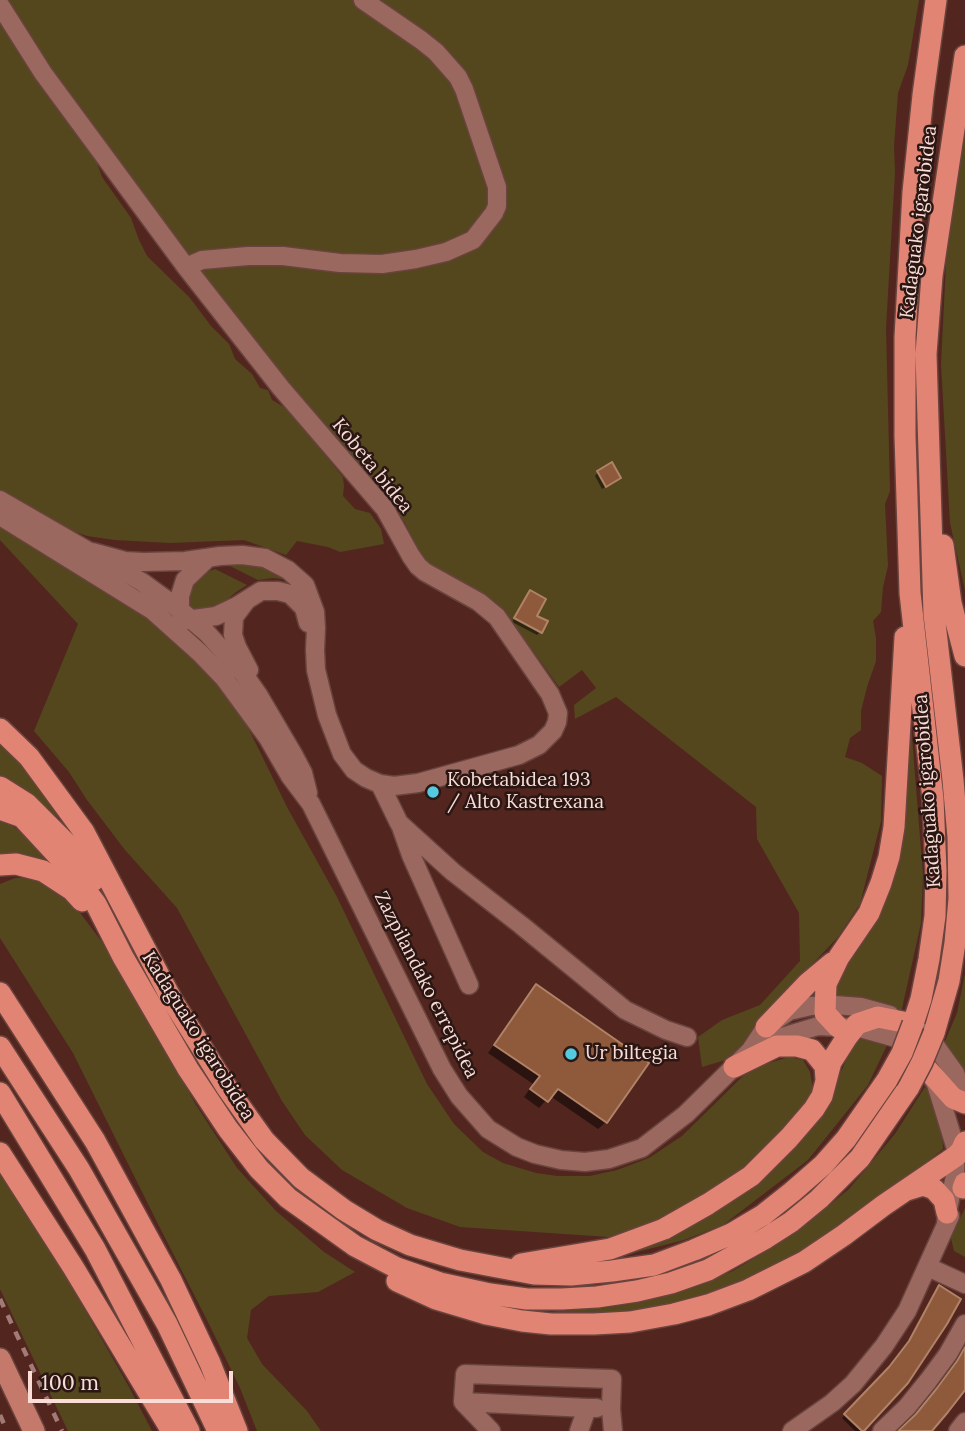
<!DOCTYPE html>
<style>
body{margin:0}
#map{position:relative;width:965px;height:1431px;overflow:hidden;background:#52261f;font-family:Lora,serif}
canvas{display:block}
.scale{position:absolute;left:28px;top:1371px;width:205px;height:32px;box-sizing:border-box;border:4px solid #faddd7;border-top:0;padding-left:9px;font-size:21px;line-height:24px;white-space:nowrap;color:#faddd7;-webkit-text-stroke:5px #2a1613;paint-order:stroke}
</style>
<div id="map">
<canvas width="965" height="1431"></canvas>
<div class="scale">100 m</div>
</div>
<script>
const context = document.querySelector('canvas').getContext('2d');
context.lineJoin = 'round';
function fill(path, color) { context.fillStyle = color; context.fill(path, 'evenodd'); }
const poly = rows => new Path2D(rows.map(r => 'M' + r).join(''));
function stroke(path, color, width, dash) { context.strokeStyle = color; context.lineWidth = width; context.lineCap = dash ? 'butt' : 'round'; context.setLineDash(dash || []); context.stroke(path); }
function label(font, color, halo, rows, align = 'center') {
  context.font = font + ' Lora,serif'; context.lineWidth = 5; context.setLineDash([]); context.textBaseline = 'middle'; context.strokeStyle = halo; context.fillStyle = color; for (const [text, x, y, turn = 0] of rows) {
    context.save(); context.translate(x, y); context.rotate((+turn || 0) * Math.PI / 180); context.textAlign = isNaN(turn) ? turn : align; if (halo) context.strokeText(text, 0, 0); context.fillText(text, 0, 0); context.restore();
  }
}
fill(poly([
 [6,0,919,0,908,65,898,93,894,146,895,173,886,328,890,491,885,504,888,566,883,587,881,612,873,621,876,638,876,661,867,687,861,711,861,730,850,738,845,757,862,763,882,776,881,821,860,904,838,937,761,1018,743,1043,729,1059,702,1067,698,1037,722,1020,760,1005,800,961,799,913,757,839,756,807,616,697,575,719,574,705,596,688,582,670,559,687,506,614,492,602,433,568,423,560,405,523,388,497,264,355,65,90],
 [0,24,51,99,96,160,102,177,131,218,139,240,147,256,190,298,211,326,229,344,235,359,252,374,260,388,268,390,272,400,289,410,343,477,344,486,343,496,355,509,370,513,381,529,384,544,340,552,328,547,297,541,286,555,244,540,170,543,115,540,87,536,59,526,0,494],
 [965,132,965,590,950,523,941,364,948,224],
 [0,522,152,618,209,671,236,703,287,807,337,897,427,1084,454,1124,483,1152,503,1163,536,1173,557,1176,590,1176,617,1170,649,1158,682,1136,745,1074,759,1066,789,1057,803,1060,810,1072,813,1089,802,1109,733,1177,666,1218,609,1237,460,1227,407,1208,342,1170,305,1135,282,1101,177,908,125,850,87,800,69,772,34,731,78,624,0,540],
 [238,564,259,564,271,567,289,582,282,579,273,578,258,580,228,565],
 [215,569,247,585,236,592,219,607,194,611,189,607,189,592,192,586,201,574],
 [911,725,923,875,921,923,901,1013,883,1004,853,997,833,997,834,983,896,845],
 [0,741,18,757,67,824,0,776],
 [0,819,14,827,41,849,62,871,0,856],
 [34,877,55,887,78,910,102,942,163,1045,196,1105,237,1168,276,1211,324,1252,355,1272,318,1292,269,1296,251,1310,247,1338,262,1364,307,1411,321,1431,257,1431,240,1388,209,1324,158,1224,73,1053,0,938,0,884,15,878],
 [965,974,965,1087,943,1046,957,1013],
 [860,1037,867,1037,888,1043,868,1085,808,1160,723,1225,684,1240,625,1255,688,1227,754,1184,813,1128,830,1096,849,1054],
 [925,1087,937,1101,942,1127,943,1149,866,1212,801,1257,724,1289,670,1306,602,1316,542,1316,492,1307,546,1312,610,1307,680,1291,733,1271,794,1234,849,1189,895,1134],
 [0,1172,64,1273,129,1387,152,1431,68,1431,0,1289],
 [965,1208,965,1257,954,1251,951,1238]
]), '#54471e');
fill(poly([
 [598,472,615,481,602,489,595,476],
 [530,592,540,632,537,635,512,622],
 [536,987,647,1063,606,1122,598,1129,550,1096,539,1108,524,1097,533,1084,488,1053,529,994],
 [939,1287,907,1382,861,1431,855,1431,842,1418,885,1373,906,1346]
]), '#0007');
const building = poly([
 [612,462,621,478,606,487,597,471,612,462],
 [530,590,546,599,537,616,548,621,542,633,514,618,530,590],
 [536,984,649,1063,607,1123,558,1089,548,1102,530,1089,540,1076,494,1045,536,984],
 [939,1285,961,1299,947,1324,908,1383,864,1431,862,1431,844,1414,889,1367,909,1341,939,1285],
 [965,1347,965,1390,948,1412,932,1431,898,1431,916,1414,937,1388,957,1361,965,1347]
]);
fill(building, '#8e5a3b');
stroke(building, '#b08368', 2);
const minor = poly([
 [0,5,43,73,186,267,281,388,385,509,411,556,418,566,425,572,479,602,497,617,550,694,558,713,557,722,553,731,539,745,519,755,418,783,394,786,380,784,366,778,354,770,342,754,327,715,316,670,315,650,316,628,315,612,305,585,288,570,265,558,242,555,220,556,185,561,143,562,125,561,92,552],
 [186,267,202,260,248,256,283,256,340,263,382,264,416,259,446,252,473,240,494,213,497,206,497,187,464,89,458,77,436,52,421,40,363,0],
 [0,500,142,582,175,606,206,632,243,673,259,696,293,754,303,773,308,793],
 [0,516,152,610,200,653,224,678,268,738,290,776,311,804,442,1069,459,1096,488,1129,517,1147,535,1154,561,1160,585,1162,609,1159,642,1148,686,1114,750,1051,766,1027,789,1011,811,1006,835,1005,861,1007,890,1015],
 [246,601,234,617,233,635,237,647,249,670],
 [183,617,180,610,180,596,185,580,208,558],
 [186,620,216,616,237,606,261,591,278,591,290,594,304,608,308,623],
 [380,784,399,823,453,872,521,925,625,1010,666,1030,687,1037],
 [400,824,411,855,469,985],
 [924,1033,927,1034,955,1073,965,1100],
 [765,1042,818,1026,860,1028,896,1038,916,1052,936,1084,956,1149,955,1176,947,1213,946,1224],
 [928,1267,965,1284],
 [463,1402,587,1408],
 [491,1431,463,1402,465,1374,612,1379,611,1409,613,1431],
 [579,1431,587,1408,597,1408],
 [792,1431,832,1403,853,1384,884,1346,907,1311,950,1216],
 [882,1431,907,1407,928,1381,948,1354,965,1324],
 [958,1431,965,1422]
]);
const major = poly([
 [0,1359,34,1431]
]);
const highway = poly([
 [943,545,951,603,965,656],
 [0,729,29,757,84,832,172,1000,227,1088,264,1140,301,1178,344,1210,377,1230,410,1245,460,1260,534,1274,571,1275,612,1271,654,1265,694,1250,731,1234,763,1215,792,1192,823,1165,846,1139,887,1080],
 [0,787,27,804,74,851,94,880],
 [0,809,22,817,70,869,96,904,123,957,188,1069,228,1129,259,1169,288,1198,355,1246,397,1268,440,1283,490,1294,527,1299,562,1299,597,1297,637,1291,671,1283,708,1270,766,1238,791,1222,819,1199,860,1158,909,1087],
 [0,865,16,864,43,871,72,890,82,901],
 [0,993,95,1141,171,1280,210,1363,237,1431],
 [913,1024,921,999,929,959,935,916,936,870,933,799,910,593,905,436,905,337,913,192,923,95,936,0],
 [766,1027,808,983,832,963],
 [838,1027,825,1013,826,984,839,957,869,913,881,883,889,857,894,827,905,637],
 [934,1033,949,981,955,943,959,899,958,837,953,780,934,614,926,354,932,276,965,56],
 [0,1047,79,1169,167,1324,218,1431],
 [734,1067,777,1046,797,1046,812,1050,825,1066,826,1080],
 [927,1069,953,1098,965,1103],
 [0,1093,95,1249,189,1431],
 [0,1153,73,1267,170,1428,173,1431],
 [963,1188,965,1183],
 [907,1190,923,1185,934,1189,944,1200,947,1213],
 [521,1264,610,1249,664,1229,708,1204,751,1176,789,1138,814,1109,822,1096,831,1062,847,1037,857,1024,878,1017,903,1022],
 [397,1281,436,1299,486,1314,522,1321,551,1324,594,1324,630,1322,674,1314,708,1305,748,1290,804,1262,844,1235,884,1205,956,1156,961,1151,965,1142]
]);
stroke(minor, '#69433d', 21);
stroke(major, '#69433d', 24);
stroke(highway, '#69433d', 24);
stroke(minor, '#9a685e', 18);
stroke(major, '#c5796b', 21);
stroke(highway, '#e28473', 21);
stroke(poly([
 [0,1299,62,1431],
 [0,1415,7,1431]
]), '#a17c76', 4.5, [9, 9]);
const highwayBridge = poly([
 [887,1080,902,1053,913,1024],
 [909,1087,922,1062,934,1033]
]);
stroke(highwayBridge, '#69433d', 24, []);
stroke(highwayBridge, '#e28473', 21);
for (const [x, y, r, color] of [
 [433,792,7,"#55cadf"],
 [571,1054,7,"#55cadf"]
]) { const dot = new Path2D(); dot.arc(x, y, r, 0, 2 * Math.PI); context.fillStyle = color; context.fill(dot); stroke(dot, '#2a1613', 2.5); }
label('19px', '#faddd7', '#2a1613', [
 ["Kadaguako igarobidea",919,222,-83],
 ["Kobeta bidea",372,466,51],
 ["Kadaguako igarobidea",928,791,-94],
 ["Zazpilandako errepidea",426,985,63],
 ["Kadaguako igarobidea",198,1036,58]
]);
label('19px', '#faddd7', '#2a1613', [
 ["Kobetabidea 193",447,781],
 ["/ Alto Kastrexana",447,803],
 ["Ur biltegia",585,1054]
], 'left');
</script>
